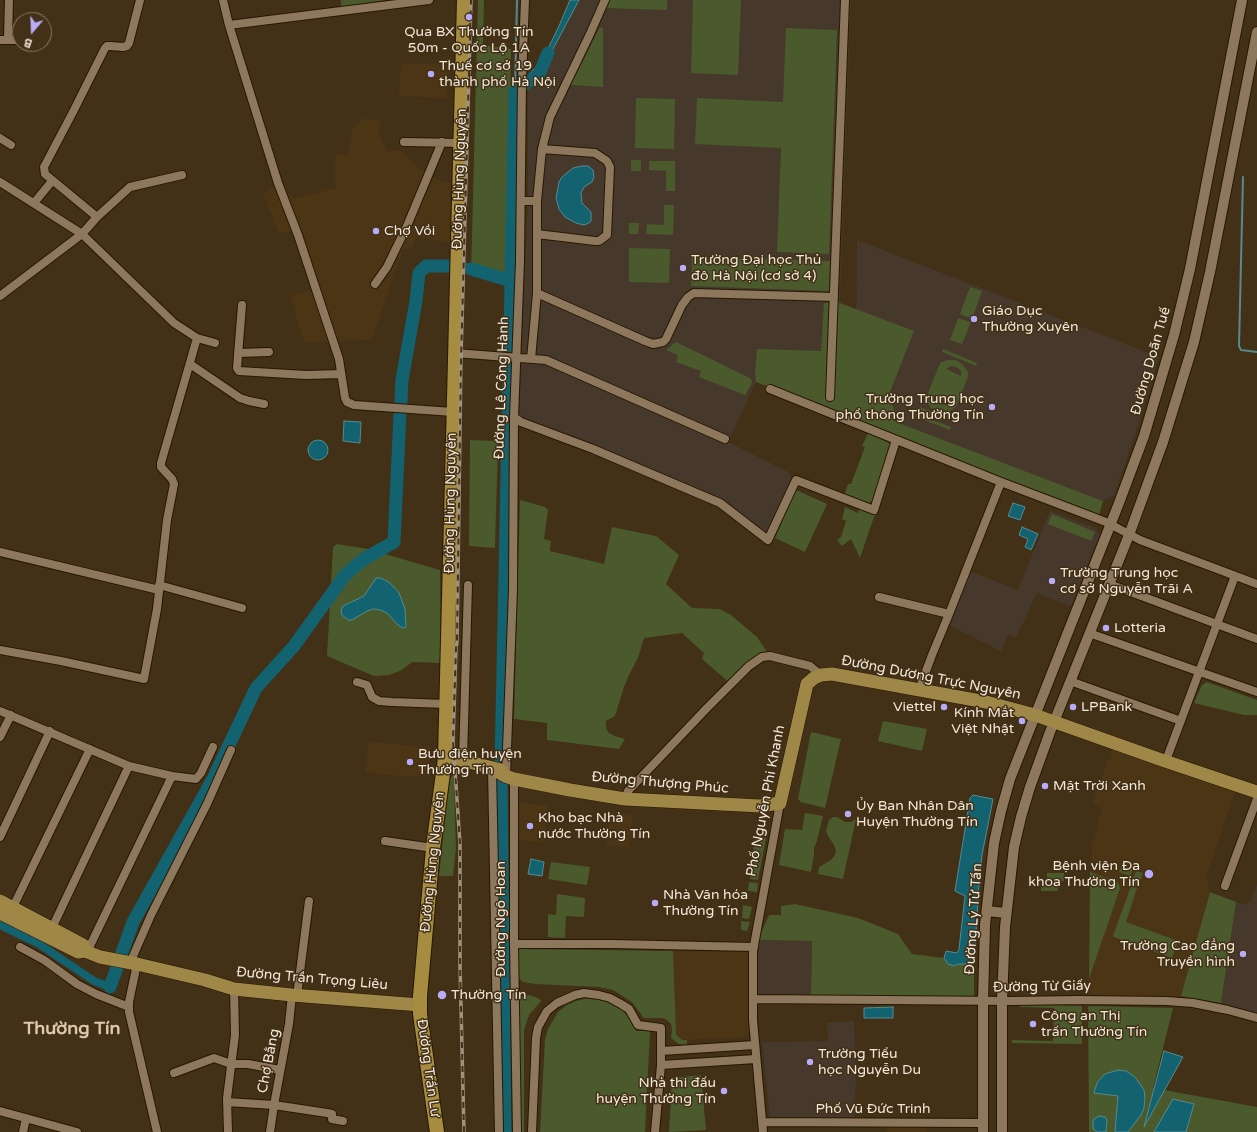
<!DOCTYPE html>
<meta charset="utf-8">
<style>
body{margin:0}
#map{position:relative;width:1257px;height:1132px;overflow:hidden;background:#423017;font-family:"Varela Round",sans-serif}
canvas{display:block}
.north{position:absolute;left:12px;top:12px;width:40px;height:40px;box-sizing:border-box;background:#423017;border:1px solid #897964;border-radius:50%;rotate:199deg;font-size:11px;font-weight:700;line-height:16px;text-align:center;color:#f3e7d8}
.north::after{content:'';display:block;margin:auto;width:14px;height:18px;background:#b8abf7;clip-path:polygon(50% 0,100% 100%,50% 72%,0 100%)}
</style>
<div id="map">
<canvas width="1257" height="1132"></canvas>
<div class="north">B</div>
</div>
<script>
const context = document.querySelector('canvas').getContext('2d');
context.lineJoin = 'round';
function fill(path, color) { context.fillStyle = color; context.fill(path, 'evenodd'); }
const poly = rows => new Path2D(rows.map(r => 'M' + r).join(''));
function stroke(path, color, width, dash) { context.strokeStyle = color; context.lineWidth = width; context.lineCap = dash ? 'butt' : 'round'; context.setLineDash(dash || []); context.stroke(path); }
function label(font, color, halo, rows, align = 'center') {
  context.font = font + ' "Varela Round",sans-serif'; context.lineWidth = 3; context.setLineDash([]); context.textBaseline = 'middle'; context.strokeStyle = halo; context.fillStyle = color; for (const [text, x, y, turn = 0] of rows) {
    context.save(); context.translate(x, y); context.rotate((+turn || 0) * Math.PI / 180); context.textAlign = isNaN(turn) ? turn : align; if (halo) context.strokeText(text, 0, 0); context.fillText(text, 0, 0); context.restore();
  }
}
fill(poly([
 [401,63,448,64,447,98,399,96],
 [365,118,380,122,379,135,387,151,400,150,420,169,435,178,451,184,450,243,416,237,411,250,404,248,372,340,304,342,290,296,318,288,301,227,279,234,263,193,274,187,295,198,336,188,334,174,336,168,334,161,336,154,348,156,352,128],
 [369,742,431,747,427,777,387,775,365,772],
 [1112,749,1235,791,1207,875,1210,892,1181,996,1090,996,1089,950,1092,844,1102,808,1092,804],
 [519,802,548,806,543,843,514,839],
 [611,812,633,815,629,848,606,845],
 [673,951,749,952,750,1030,745,1037,682,1040,676,1034],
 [887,1122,927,1122,926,1132,886,1132]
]), '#4c3515');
fill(poly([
 [579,0,851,0,836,408,760,373,728,442,790,473,791,479,769,531,764,533,720,498,519,417,528,194,528,79,544,66],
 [857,240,1159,357,1140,420,1114,496,1103,501,899,423,891,418,856,366],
 [1050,511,1095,528,1100,535,1071,606,1037,593,1016,638,1008,635,1001,651,946,624,969,571,1018,590],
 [1257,884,1257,1013,1221,1003,1236,902,1246,905,1248,902,1250,903],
 [758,940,812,941,811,995,758,994],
 [854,1021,856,1081,854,1118,770,1118,762,1042,828,1041,827,1023]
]), '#46392b');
fill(poly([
 [341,0,386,0,341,7],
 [478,0,484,0,483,45,511,49,508,275,471,274],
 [609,0,667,0,667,10,606,8],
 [693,0,741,0,738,75,691,73],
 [600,27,603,28,603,87,571,85],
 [786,28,837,30,829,254,777,252,781,148,695,144,697,98,783,102],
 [636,98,675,99,674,149,635,148],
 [631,160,641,160,641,171,631,171],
 [649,161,675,161,675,191,666,191,666,171,649,170],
 [664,205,674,205,673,235,646,234,647,224,664,225],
 [629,223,639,223,638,234,629,234],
 [629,248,670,249,669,283,629,282],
 [692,257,830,261,829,291,691,286],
 [970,287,982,291,972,319,960,314],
 [824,303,840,303,914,331,886,402,892,405,896,413,893,420,899,423,1103,501,1099,515,756,382,755,373,757,349,821,351],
 [958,318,971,322,962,344,950,340],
 [676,342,750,378,752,381,751,385,745,395,699,377,701,371,676,362,678,355,666,350],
 [943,349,977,363,976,366,942,352],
 [948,360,956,360,962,364,968,372,968,377,956,407,950,411,943,412,931,408,928,403,927,396,938,368,941,362],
 [951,366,958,368,961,371,961,376,946,369],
 [934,396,935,396,949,402,946,405,939,404,934,400],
 [920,407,935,413,932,420,951,427,950,430,916,417],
 [868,433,887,442,890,444,891,448,874,500,866,505,844,496,848,484,851,484,865,447,862,446],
 [470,440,498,441,495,548,469,546],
 [796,490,827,504,805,552,775,538],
 [520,500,545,507,548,510,544,539,551,541,550,551,604,564,612,527,656,536,679,555,666,584,692,608,720,609,731,615,757,637,770,656,762,657,731,684,702,659,704,653,682,633,644,638,638,658,630,673,624,687,615,716,606,721,606,728,609,733,615,736,625,739,619,749,547,740,547,723,514,719],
 [845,507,858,513,860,507,875,514,860,558,851,539,842,546,837,540,841,537,846,521,842,519],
 [1052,514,1095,532,1091,541,1048,524],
 [337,544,368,549,440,570,441,663,412,662,402,670,389,675,374,676,327,656,333,547],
 [1207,682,1257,700,1257,715,1244,715,1194,703,1202,685],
 [883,721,927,729,922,751,878,741],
 [811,732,841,739,825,808,801,802,798,799],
 [453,775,454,782,456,848,453,876,439,876,449,783,451,777],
 [805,813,823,816,817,841,814,848,814,855,811,872,779,865,785,829,802,830],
 [833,817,837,817,845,822,851,822,856,819,843,879,818,874,819,867,831,860,835,855,836,850,834,845,828,836,826,831,829,820],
 [755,836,766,838,758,880,750,879],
 [551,862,590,867,587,885,548,879],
 [1122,865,1133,869,1130,876,1119,872],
 [1136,871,1143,873,1138,886,1131,884],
 [1090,872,1118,882,1120,888,1089,979],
 [1047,873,1064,873,1064,881,1047,881],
 [749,882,758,883,757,892,748,891],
 [1041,884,1058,884,1058,891,1041,891],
 [1131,886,1137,888,1126,922,1178,941,1172,958,1114,937,1113,936],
 [1210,892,1236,902,1221,1003,1181,996],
 [557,894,585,898,584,917,566,916,565,938,548,937,548,914,556,915],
 [795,904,858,918,898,934,912,954,944,958,948,964,954,966,959,964,974,964,974,997,811,995,812,941,758,940,769,915,781,915,781,906],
 [743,905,752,907,749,919,742,918],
 [741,921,750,922,747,931,741,930],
 [517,949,673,951,676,1034,682,1040,687,1040,687,1045,679,1044,671,1038,672,1029,671,1024,667,1020,663,1018,644,1018,632,1002,613,990,599,987,535,984,523,982,518,977],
 [529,995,538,998,541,1001,529,1015,524,1030,524,1132,521,1132,519,1002,523,996],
 [589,998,601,999,612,1003,622,1010,628,1016,636,1031,650,1031,645,1132,540,1132,545,1039,548,1029,558,1012,567,1005,576,1001],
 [1020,1004,1082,1006,1082,1044,1012,1043,1012,1040,1053,1041,1054,1008,1020,1007],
 [1088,1006,1173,1008,1153,1088,1257,1107,1257,1132,1089,1132],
 [701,1075,706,1130,669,1132,672,1078]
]), '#4a5a2c');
const water = poly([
 [570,0,579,0,544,66,528,79,529,74,542,61,559,26,570,0],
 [582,166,588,166,593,170,594,177,592,182,584,187,581,193,582,203,591,212,591,221,589,223,584,225,576,223,565,217,559,209,556,198,559,182,562,177,573,168,582,166],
 [344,421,361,422,360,443,343,441,344,421],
 '308 450a10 10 0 1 1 20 0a10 10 0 1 1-20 0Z',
 [1013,503,1025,507,1020,520,1008,516,1013,503],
 [1022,527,1038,534,1031,550,1025,547,1028,539,1019,535,1022,527],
 [376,578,381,578,390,583,399,593,405,609,406,627,403,628,398,625,387,613,380,610,373,609,367,611,352,620,348,620,342,615,341,610,343,606,364,596,376,578],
 [973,795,993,799,982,855,979,884,974,964,959,964,954,966,948,964,944,958,946,951,957,953,959,949,965,896,955,891,970,798,973,795],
 [531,859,544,862,542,876,528,874,531,859],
 [893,1007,893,1018,864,1018,864,1008,893,1007],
 [1164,1051,1183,1057,1144,1127,1164,1051],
 [1118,1070,1126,1071,1135,1077,1144,1090,1145,1098,1144,1108,1141,1115,1128,1132,1115,1132,1118,1096,1094,1093,1097,1083,1101,1078,1105,1074,1118,1070],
 [1173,1099,1194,1104,1186,1132,1154,1132,1173,1099],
 [1099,1116,1105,1117,1107,1120,1106,1132,1097,1132,1093,1128,1093,1121,1094,1119,1099,1116]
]);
fill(water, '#136270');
stroke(water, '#568a8f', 1);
stroke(poly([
 [515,91,517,0],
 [1243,177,1239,346,1241,350,1257,352]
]), '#568a8f', 2);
stroke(poly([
 [0,925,39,944,94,981,110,987]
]), '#136270', 8);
stroke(poly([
 [471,269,511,281],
 [401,402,402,380,416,301,419,273,426,266,461,266],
 [501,765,515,91,539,74,548,53],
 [501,783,505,1132],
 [110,987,133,922,213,779,256,688,294,646,345,575,364,559,394,542,400,414]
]), '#136270', 13);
const minor = poly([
 [223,0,229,25,278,183,298,235,339,359,345,398,347,402,354,405,453,412],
 [229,25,429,0],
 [8,39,9,0],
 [0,40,20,40],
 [0,138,11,145],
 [404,142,461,143],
 [0,182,82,234,174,323,197,338,215,343],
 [521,201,537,201],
 [34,203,52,181],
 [97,217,45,174,44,167,74,110,105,48,107,46,110,46,123,47,127,46,129,43,140,0],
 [537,234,595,241,599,241,607,235,610,167,607,161,595,153,542,149],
 [375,284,387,267,407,226,442,142],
 [537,293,645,341,653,344,663,342,666,339,682,305,688,297,694,293,834,297],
 [0,296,82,234,97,217,130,187,182,175],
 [242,305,237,368,239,371,306,375,341,374],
 [238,353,269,352],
 [455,353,546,360,725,439],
 [531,359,537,293,537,201,542,149,550,117,590,34,605,0],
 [190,364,240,398,249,401,264,404],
 [770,389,1001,482,1106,522,1140,540,1257,584],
 [830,397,845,0],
 [514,417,521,422,593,449,720,503,768,540,796,480,874,510,896,440],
 [0,552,159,590],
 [1109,584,1257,639],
 [159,585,242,608],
 [879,597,949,614,1001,482],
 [1089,633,1257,692],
 [0,650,61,661,144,679,157,609,167,520,174,484,172,479,161,467,161,463,197,338],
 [1070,681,1181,721],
 [357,682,367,685,372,697,379,701,392,702,446,704],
 [919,690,932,655,949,614],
 [0,711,129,766,172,776],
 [0,737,11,715],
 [1168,755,1235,576],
 [463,759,468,585],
 [492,768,499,1132],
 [506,775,513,590,514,417,520,261,522,80,525,0],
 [514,779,514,944,517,1132],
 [625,799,628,791,706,709,749,666,762,657,770,656,810,666,821,675],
 [0,837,50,731],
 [385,841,433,848],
 [1225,886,1257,799],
 [13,907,90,749],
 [52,928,129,766],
 [514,944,612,944,754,947],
 [20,947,44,960,77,984,96,994,129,1007],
 [87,952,172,776,196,779,201,773,213,747],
 [130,963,151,915,207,804,231,750],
 [137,964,129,1002,129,1012,157,1132],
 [297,996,309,901],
 [753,999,1011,1001,1079,1000,1167,1001,1193,1003,1228,1010,1257,1018],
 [661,1051,755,1045],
 [661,1065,756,1059],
 [174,1073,214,1058,231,1064,248,1064,280,1070],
 [227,1102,274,1105,327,1113,332,1114,332,1119,343,1121],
 [0,1111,77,1132],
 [762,1122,983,1123],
 [23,1132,26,1118],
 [228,1132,227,1098,235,1035,234,989],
 [270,1132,274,1105,289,1024,292,995],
 [532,1132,536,1038,538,1027,547,1011,557,1003,575,995,584,993,599,995,610,998,621,1004,629,1009,638,1025,661,1028,661,1065,655,1132],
 [763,1132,753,1020,753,951,780,803]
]);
const tertiary = poly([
 [987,911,1006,913],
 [983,1132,983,1001,985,925,994,843,1001,811,1010,779,1119,503,1144,436,1174,335,1190,269,1242,0],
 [1002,1132,1002,1001,1005,927,1014,847,1021,817,1030,787,1050,732,1129,535,1163,442,1194,342,1210,272,1257,32]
]);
const primary = poly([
 [445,756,501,770],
 [492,768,505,776,514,779,570,790,625,799,760,806,780,803,807,684,814,678,821,675,832,674,986,702,1035,715,1156,758,1257,792],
 [0,901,83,945,85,951],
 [0,913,78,952,85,951,100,957,137,964,205,980,234,989,292,995,420,1005]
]);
const trunk = poly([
 [437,1132,420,1014,420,996,433,848,445,758,464,0]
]);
stroke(minor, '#281801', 10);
stroke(tertiary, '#281801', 12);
stroke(primary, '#281801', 14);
stroke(trunk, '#281801', 16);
stroke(minor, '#8d785d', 8);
stroke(tertiary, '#8d785d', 10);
stroke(primary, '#9f8747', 13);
stroke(trunk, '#a58c40', 14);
const rail = poly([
 [464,1132,460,964,460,844,453,741,456,648,457,642,461,360,471,0]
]);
stroke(rail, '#a1927e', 3.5);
stroke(rail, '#423017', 2, [6]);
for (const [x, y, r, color] of [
 [469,17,4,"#b8abf7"],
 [431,74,4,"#b8abf7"],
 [376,231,4,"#b8abf7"],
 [683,268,4,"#b8abf7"],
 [974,319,4,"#b8abf7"],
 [992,407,4,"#b8abf7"],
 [1052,581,4,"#b8abf7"],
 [1106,628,4,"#b8abf7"],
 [944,707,4,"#b8abf7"],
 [1073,707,4,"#b8abf7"],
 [1022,721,4,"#b8abf7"],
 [410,762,4,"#b8abf7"],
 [1045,786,4,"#b8abf7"],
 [848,814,4,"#b8abf7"],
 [530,826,4,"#b8abf7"],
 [1149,874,5,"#b8abf7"],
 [655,903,4,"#b8abf7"],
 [1243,954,4,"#b8abf7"],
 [442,995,5,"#b8abf7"],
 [1033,1024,4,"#b8abf7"],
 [810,1062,4,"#b8abf7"],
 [724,1091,4,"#b8abf7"]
]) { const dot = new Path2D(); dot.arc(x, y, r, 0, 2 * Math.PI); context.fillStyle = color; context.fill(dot); stroke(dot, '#423017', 1.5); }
label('14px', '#f3e7d8', '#423017', [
 ["Qua BX Thường Tín",469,32,"center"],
 ["50m - Quốc Lộ 1A",469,48,"center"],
 ["Thuế cơ sở 19",439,66],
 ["thành phố Hà Nội",439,82],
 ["Chợ Vồi",384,231],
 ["Trường Đại học Thủ",691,260],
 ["đô Hà Nội (cơ sở 4)",691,276],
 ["Giáo Dục",982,311],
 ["Thường Xuyên",982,327],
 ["Trường Trung học",984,399,"right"],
 ["phổ thông Thường Tín",984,415,"right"],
 ["Trường Trung học",1060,573],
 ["cơ sở Nguyễn Trãi A",1060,589],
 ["Lotteria",1114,628],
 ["Viettel",936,707,"right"],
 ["LPBank",1081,707],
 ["Kính Mắt",1014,713,"right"],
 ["Việt Nhật",1014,729,"right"],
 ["Bưu điện huyện",418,754],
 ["Thường Tín",418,770],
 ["Mặt Trời Xanh",1053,786],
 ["Ủy Ban Nhân Dân",856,806],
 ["Huyện Thường Tín",856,822],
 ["Kho bạc Nhà",538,818],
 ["nước Thường Tín",538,834],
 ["Bệnh viện Đa",1140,866,"right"],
 ["khoa Thường Tín",1140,882,"right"],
 ["Nhà Văn hóa",663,895],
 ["Thường Tín",663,911],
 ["Trường Cao đẳng",1235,946,"right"],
 ["Truyền hình",1235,962,"right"],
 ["Thường Tín",451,995],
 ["Công an Thị",1041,1016],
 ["trấn Thường Tín",1041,1032],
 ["Trường Tiểu",818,1054],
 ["học Nguyễn Du",818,1070],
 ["Nhà thi đấu",716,1083,"right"],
 ["huyện Thường Tín",716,1099,"right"]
], 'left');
label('14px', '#f3e7d8', '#423017', [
 ["Đường Hùng Nguyên",460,179,-88],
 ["Đường Doãn Tuế",1151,361,-74],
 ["Đường Lê Công Hành",502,388,-88],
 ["Đường Hùng Nguyên",451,503,-89],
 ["Đường Dương Trực Nguyên",931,678,11],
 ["Đường Thượng Phúc",660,783,5],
 ["Phố Nguyễn Phi Khanh",766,801,-79],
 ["Đường Hùng Nguyên",433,862,-84],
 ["Đường Ngô Hoan",501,919,-90],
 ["Đường Lý Tử Tấn",974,919,-86],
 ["Đường Trần Trọng Liêu",312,979,5],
 ["Đường Từ Giấy",1042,987,-1],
 ["Chợ Bằng",269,1061,-79],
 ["Đường Trần Lư",428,1068,82],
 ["Phố Vũ Đức Trinh",873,1109]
]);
label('bold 18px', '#dec7aa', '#423017', [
 ["Thường Tín",72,1029]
]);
</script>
